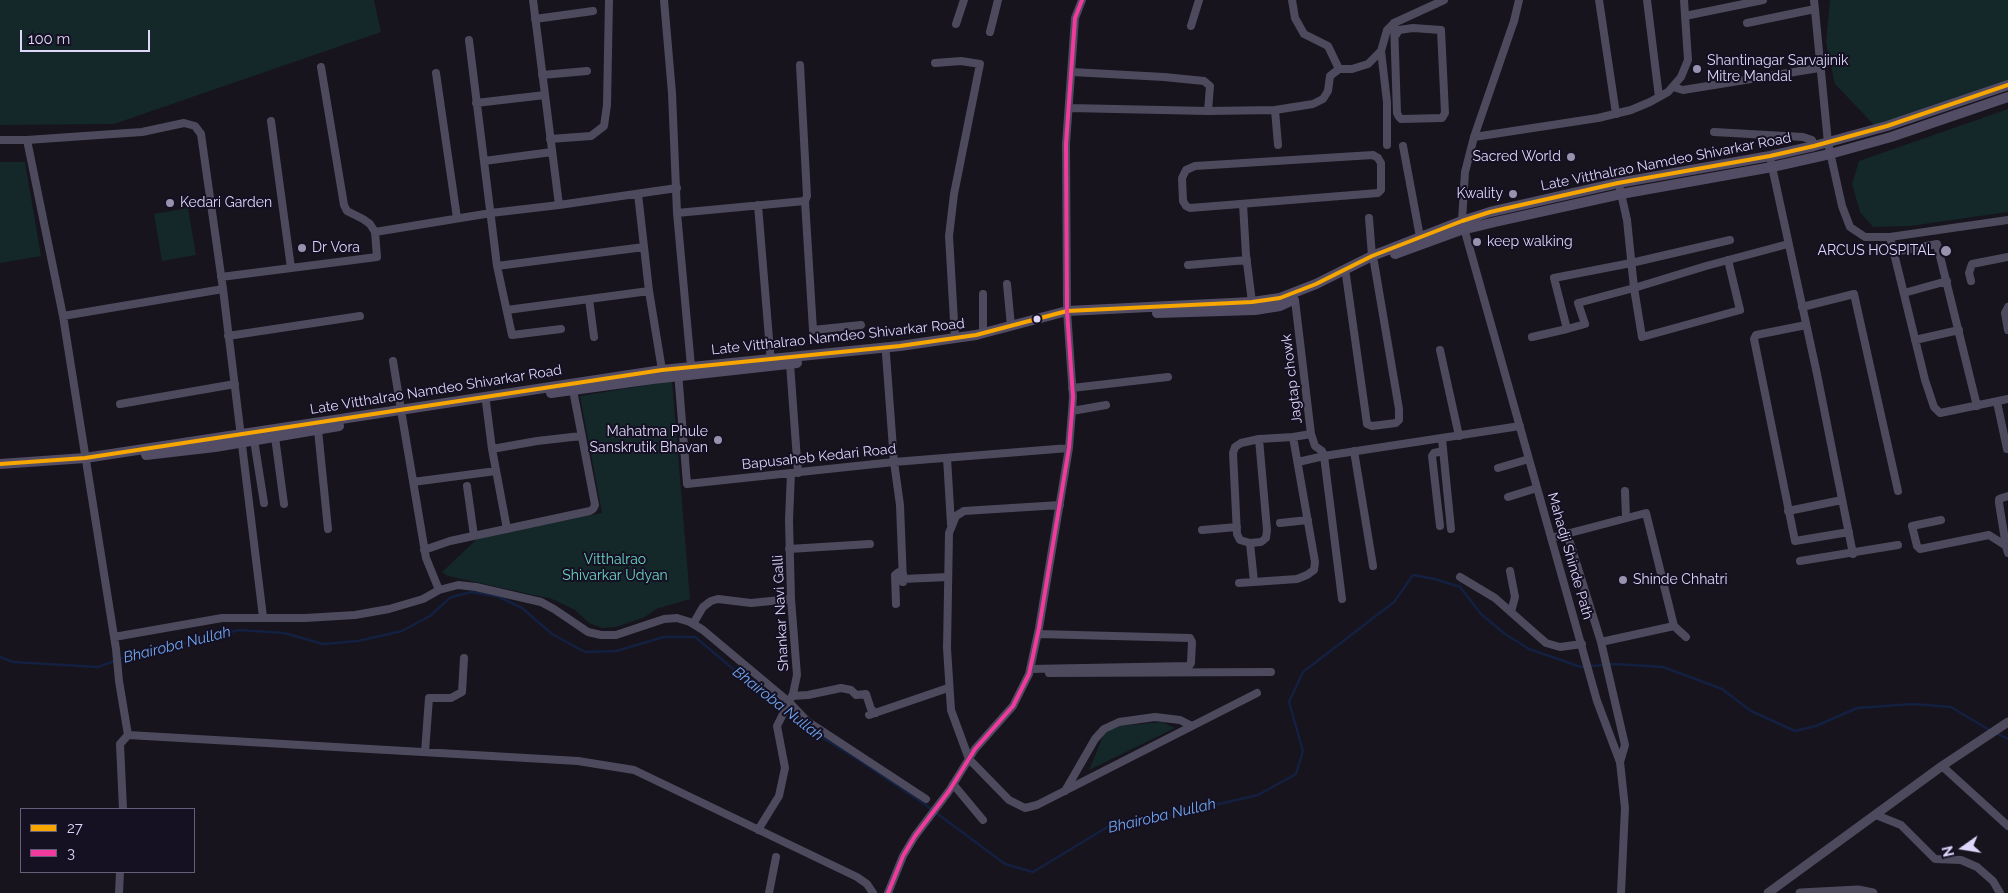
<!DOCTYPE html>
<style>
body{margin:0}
#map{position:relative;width:2008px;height:893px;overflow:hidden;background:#17141e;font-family:Raleway,sans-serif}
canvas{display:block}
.legend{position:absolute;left:20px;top:808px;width:175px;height:65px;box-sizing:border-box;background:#151022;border:1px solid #655f79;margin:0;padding:6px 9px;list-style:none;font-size:15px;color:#ded6fb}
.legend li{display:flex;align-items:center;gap:10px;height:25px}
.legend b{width:25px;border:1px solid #655f79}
.north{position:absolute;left:1938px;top:823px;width:50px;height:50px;-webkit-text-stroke:4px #151022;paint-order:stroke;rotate:257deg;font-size:14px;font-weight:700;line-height:20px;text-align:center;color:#ded6fb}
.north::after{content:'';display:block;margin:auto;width:18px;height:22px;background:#ded6fb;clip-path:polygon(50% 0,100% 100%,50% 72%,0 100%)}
.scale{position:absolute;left:20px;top:30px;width:130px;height:22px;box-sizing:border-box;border:2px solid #ded6fb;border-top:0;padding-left:6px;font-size:15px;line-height:18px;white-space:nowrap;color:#ded6fb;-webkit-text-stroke:4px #151022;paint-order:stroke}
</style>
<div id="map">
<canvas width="2008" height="893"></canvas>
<ul class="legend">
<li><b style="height:6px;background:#f7a600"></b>27</li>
<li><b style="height:6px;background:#f13a9d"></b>3</li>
</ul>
<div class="north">N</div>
<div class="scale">100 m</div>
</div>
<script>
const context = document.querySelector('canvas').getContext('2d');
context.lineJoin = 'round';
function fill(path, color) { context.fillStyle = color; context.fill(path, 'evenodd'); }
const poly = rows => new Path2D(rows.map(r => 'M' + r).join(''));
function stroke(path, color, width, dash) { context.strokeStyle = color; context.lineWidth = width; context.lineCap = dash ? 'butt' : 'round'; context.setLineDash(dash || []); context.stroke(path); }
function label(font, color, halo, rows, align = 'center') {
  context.font = font + ' Raleway,sans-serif'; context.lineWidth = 4; context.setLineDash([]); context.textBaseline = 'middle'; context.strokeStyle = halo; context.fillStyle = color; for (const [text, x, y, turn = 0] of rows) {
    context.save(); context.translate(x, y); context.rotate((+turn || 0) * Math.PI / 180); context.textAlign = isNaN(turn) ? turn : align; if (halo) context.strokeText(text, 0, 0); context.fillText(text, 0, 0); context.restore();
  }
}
fill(poly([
 [0,0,374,0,381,32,114,124,0,125],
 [1830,0,2008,0,2008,80,1875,126,1835,84,1826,43],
 [2008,109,2008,212,1910,226,1873,227,1860,212,1852,184,1859,161],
 [0,162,25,162,41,256,0,263],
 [188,208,196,255,162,261,154,214],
 [672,381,690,599,656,609,645,617,616,627,602,628,589,623,575,610,552,599,448,576,442,572,478,538,602,513,580,396],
 [1162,722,1175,728,1089,770,1107,727]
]), '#142729');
stroke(poly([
 [0,657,13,662,98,667,142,651,169,647,239,630,284,633,323,644,358,641,402,631,430,616,451,597,472,592,499,597,522,608,552,634,585,652,616,651,664,637,695,637,797,722,854,757,923,803,1005,864,1033,872,1109,826,1184,812,1258,795,1296,774,1303,751,1289,702,1303,672,1394,602,1413,575,1435,579,1460,587,1481,614,1505,634,1529,649,1581,667,1615,664,1663,667,1722,689,1751,711,1795,731,1816,726,1857,708,1913,704,1951,707,1991,731],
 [1996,733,2008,739]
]), '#132040', 2.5);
stroke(poly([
 [533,0,559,205],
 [664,0,672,93,677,213,805,201,807,196,800,65],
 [1292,0,1295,18,1304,34,1328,46,1339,69],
 [1519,0,1514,21,1474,137,1465,172,1462,221,1597,701,1620,762,1625,808,1621,893],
 [1599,0,1616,114],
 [1647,0,1659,97],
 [1814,0,1828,143,1842,206,1850,227,1865,237,1890,237,2008,220],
 [1685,16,1763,0],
 [535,19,593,11],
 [1394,23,1397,113,1399,117,1401,119,1442,118,1445,113,1441,30,1413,28,1399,30,1396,35],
 [1747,23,1815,9],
 [956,24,964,0],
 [1191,26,1199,0],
 [990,32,998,0],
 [469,40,497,266,512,335,561,329],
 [1381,51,1387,102,1387,145],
 [935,63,961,61,980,64,954,194,949,236,955,338],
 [1072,72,1164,77,1204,81,1210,86,1208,111],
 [436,73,457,218],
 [542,75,587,71],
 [1673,87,1683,90,1819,68],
 [476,103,545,95],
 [1069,108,1208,111,1275,110,1313,104,1323,99,1328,91,1330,76,1339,69,1352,69,1368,64,1381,51,1387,30,1394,23,1444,0],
 [1275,110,1278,145],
 [271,121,291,268],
 [1714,132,1803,137,1812,140,1814,146],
 [1474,137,1598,118,1631,110,1650,102,1668,92,1681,77,1688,60,1684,0],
 [550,139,591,136,604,126,607,105,609,0],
 [0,140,27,140],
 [1403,146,1420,237],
 [1373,155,1378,158,1381,163,1381,190,1378,193,1190,208,1186,206,1183,201,1182,178,1186,170,1195,166,1373,155],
 [484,161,552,152],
 [1771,162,1817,374,1853,554],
 [1620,189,1627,220,1634,288,1706,266,1788,244],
 [638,194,649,291,662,370],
 [805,201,813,330,861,325],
 [1243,204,1246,255,1252,302],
 [758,205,771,363],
 [677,213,691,366],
 [1369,218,1372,256],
 [375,232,491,213,559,205,677,188],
 [1890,237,1925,380,1934,407,1940,413,2008,399],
 [1894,252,1937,244,1977,406],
 [1188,265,1247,260],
 [497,266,644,247],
 [1346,275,1367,424,1372,426,1396,423,1399,420,1399,409,1374,262],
 [221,277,377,257,375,232,370,224,363,219,347,211,344,205,321,67],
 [1971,281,1969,273,1972,264,2008,257],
 [1007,284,1011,326],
 [1904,293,1947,281],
 [589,299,594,337],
 [1295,300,1311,434,1315,446,1322,451,1324,456,1520,426],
 [1802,307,1854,294,1898,491],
 [2008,307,2005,313,2008,330],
 [507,310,649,291],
 [63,316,223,289],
 [1806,325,1756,335,1754,339,1795,541,1849,532],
 [1567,329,1585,324,1578,303,1634,288,1642,337,1740,310,1728,260],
 [983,333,983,294],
 [228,336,360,316],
 [1532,337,1567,329,1554,278,1631,263,1730,240],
 [1915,340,1959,330],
 [1440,350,1459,436],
 [886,354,894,462,900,505,903,582],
 [393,361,401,410],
 [790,364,798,473],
 [678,372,687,484,894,462,1069,448],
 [1072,388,1168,377],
 [486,402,492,449,507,529],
 [1997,402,2007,449],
 [120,404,235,384],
 [1072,411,1106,405],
 [402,416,426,558,439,590],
 [318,430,328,529],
 [275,437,284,504],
 [1259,439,1267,530,1266,538,1261,542,1250,543,1240,540,1237,534,1233,453,1235,447,1241,443,1259,439,1293,437],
 [1442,439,1451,529],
 [254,440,264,503],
 [492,449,537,441,581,436],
 [1354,451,1373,566],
 [947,458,951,524],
 [1298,462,1324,456,1342,599],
 [1498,468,1529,459],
 [413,482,496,471],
 [467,486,474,536],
 [1625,491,1626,518],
 [1508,497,1537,488],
 [1060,505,964,511,956,516,949,533,947,648,951,710,969,759,1009,800,1025,808,1037,805,1257,693],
 [1788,511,1842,500],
 [1941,520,1912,526,1917,546,1920,549,1989,535,2006,546,2008,553],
 [1280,523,1308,520],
 [1440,526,1432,456,1434,453,1443,451],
 [1202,530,1237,527],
 [1567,533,1601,642,1625,745,1620,762],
 [1551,538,1646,513,1674,626,1601,642],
 [1250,543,1254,582],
 [2006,546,1999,503,1999,499,2008,496],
 [789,549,870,544],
 [424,550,450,541,590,511,593,509,595,505,573,390],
 [1800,561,1898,545],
 [1510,571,1515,597,1511,612],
 [1460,577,1495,598,1546,643,1560,647,1582,644],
 [903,579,948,577],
 [1239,583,1297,579,1307,575,1314,570,1315,562,1293,437,1311,434],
 [896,604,895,575,899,572,903,574],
 [693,624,703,607,711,601,718,599,751,603,791,599],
 [1674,626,1686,637],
 [114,637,222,618,305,618,355,615,389,609,423,599,439,590,458,585,476,587,541,602,554,609,588,632,601,635,616,635,664,619,677,618,690,622,703,630,789,702,807,721,926,799],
 [1030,669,1189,666,1191,663,1192,642,1190,638,1038,634],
 [1049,673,1271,672],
 [792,696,808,695,841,688,851,690,856,695,866,694,871,709,876,713],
 [869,715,948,688],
 [128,735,578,761,634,770,857,877,867,884,873,893],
 [425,752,429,698,451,698,462,692,464,658],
 [1942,766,2008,826],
 [953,784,983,820],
 [1065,791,1095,739,1104,729,1119,722,1155,717,1180,720,1192,726],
 [123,809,120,744,128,735,119,681,116,649,63,316,27,140,142,132,184,123,195,126,201,134,223,289,263,617],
 [1876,815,1901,825,1935,859,1961,860,1977,867,1993,881,2000,893],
 [758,830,779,796,785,768,777,726,793,694,797,675,791,599,789,520,791,473],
 [119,893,120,872],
 [769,893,776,857],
 [888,893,903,856,915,836,949,791,975,749,1013,706,1029,674,1039,628,1069,448,1072,411,1073,397,1067,311,1066,144,1075,18,1082,0]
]), '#4d4a5d', 8);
stroke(poly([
 [1768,893,1942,766,2008,722],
 [1800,893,1858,890,1873,893]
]), '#4d4a5d', 9);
stroke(poly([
 [1395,254,1458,231,1495,222,1621,194,1772,167,1830,154,1891,137,2008,97],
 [1157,313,1255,310,1280,306,1293,300],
 [551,393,653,379,797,363],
 [146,455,215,447,339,426],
 [0,464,85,458,662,370,900,346,955,338,976,335,1067,311,1252,302,1280,298,1316,284,1372,256,1462,221,1490,212,1618,183,1770,156,1814,146,1887,126,2008,85]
]), '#524d64', 10);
stroke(poly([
 [0,464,85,458,662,370,900,346,955,338,976,335,1067,311,1252,302,1280,298,1316,284,1372,256,1462,221,1490,212,1618,183,1770,156,1814,146,1887,126,2008,85]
]), '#f7a600', 4);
stroke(poly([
 [888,893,903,856,915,836,949,791,975,749,1013,706,1029,674,1039,628,1069,448,1072,411,1073,397,1067,311,1066,144,1075,18,1082,0]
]), '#f13a9d', 4);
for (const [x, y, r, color] of [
 [1697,69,5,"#9892ae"],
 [1571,157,5,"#9892ae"],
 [1513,194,5,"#9892ae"],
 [170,203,5,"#9892ae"],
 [1477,242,5,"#9892ae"],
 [302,248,5,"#9892ae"],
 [1946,251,6,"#9892ae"],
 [1037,319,4.5,"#ded6fb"],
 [718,440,5,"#9892ae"],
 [1623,580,5,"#9892ae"]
]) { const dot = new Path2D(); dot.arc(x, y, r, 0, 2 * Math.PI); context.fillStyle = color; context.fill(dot); stroke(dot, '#151022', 2); }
label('14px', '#ded6fb', '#151022', [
 ["Shantinagar Sarvajinik",1707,61],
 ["Mitre Mandal",1707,77],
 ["Sacred World",1561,157,"right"],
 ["Kwality",1503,194,"right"],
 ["Kedari Garden",180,203],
 ["keep walking",1487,242],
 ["Dr Vora",312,248],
 ["ARCUS HOSPITAL",1935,251,"right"],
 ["Mahatma Phule",708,432,"right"],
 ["Sanskrutik Bhavan",708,448,"right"],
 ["Shinde Chhatri",1633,580]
], 'left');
label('14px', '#ded6fb', '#151022', [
 ["Late Vitthalrao Namdeo Shivarkar Road",1666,162,-11],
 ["Late Vitthalrao Namdeo Shivarkar Road",838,337,-6],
 ["Jagtap chowk",1292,379,-97],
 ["Late Vitthalrao Namdeo Shivarkar Road",436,390,-9],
 ["Bapusaheb Kedari Road",819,457,-6],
 ["Mahadji Shinde Path",1570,556,74],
 ["Shankar Navi Galli",781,613,-93]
]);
label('14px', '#6ad3c4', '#151022', [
 ["Vitthalrao",615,560],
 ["Shivarkar Udyan",615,576]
]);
label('italic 15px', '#6fa6ef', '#151022', [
 ["Bhairoba Nullah",177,645,-14],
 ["Bhairoba Nullah",778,704,38],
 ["Bhairoba Nullah",1162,816,-13]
]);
</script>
